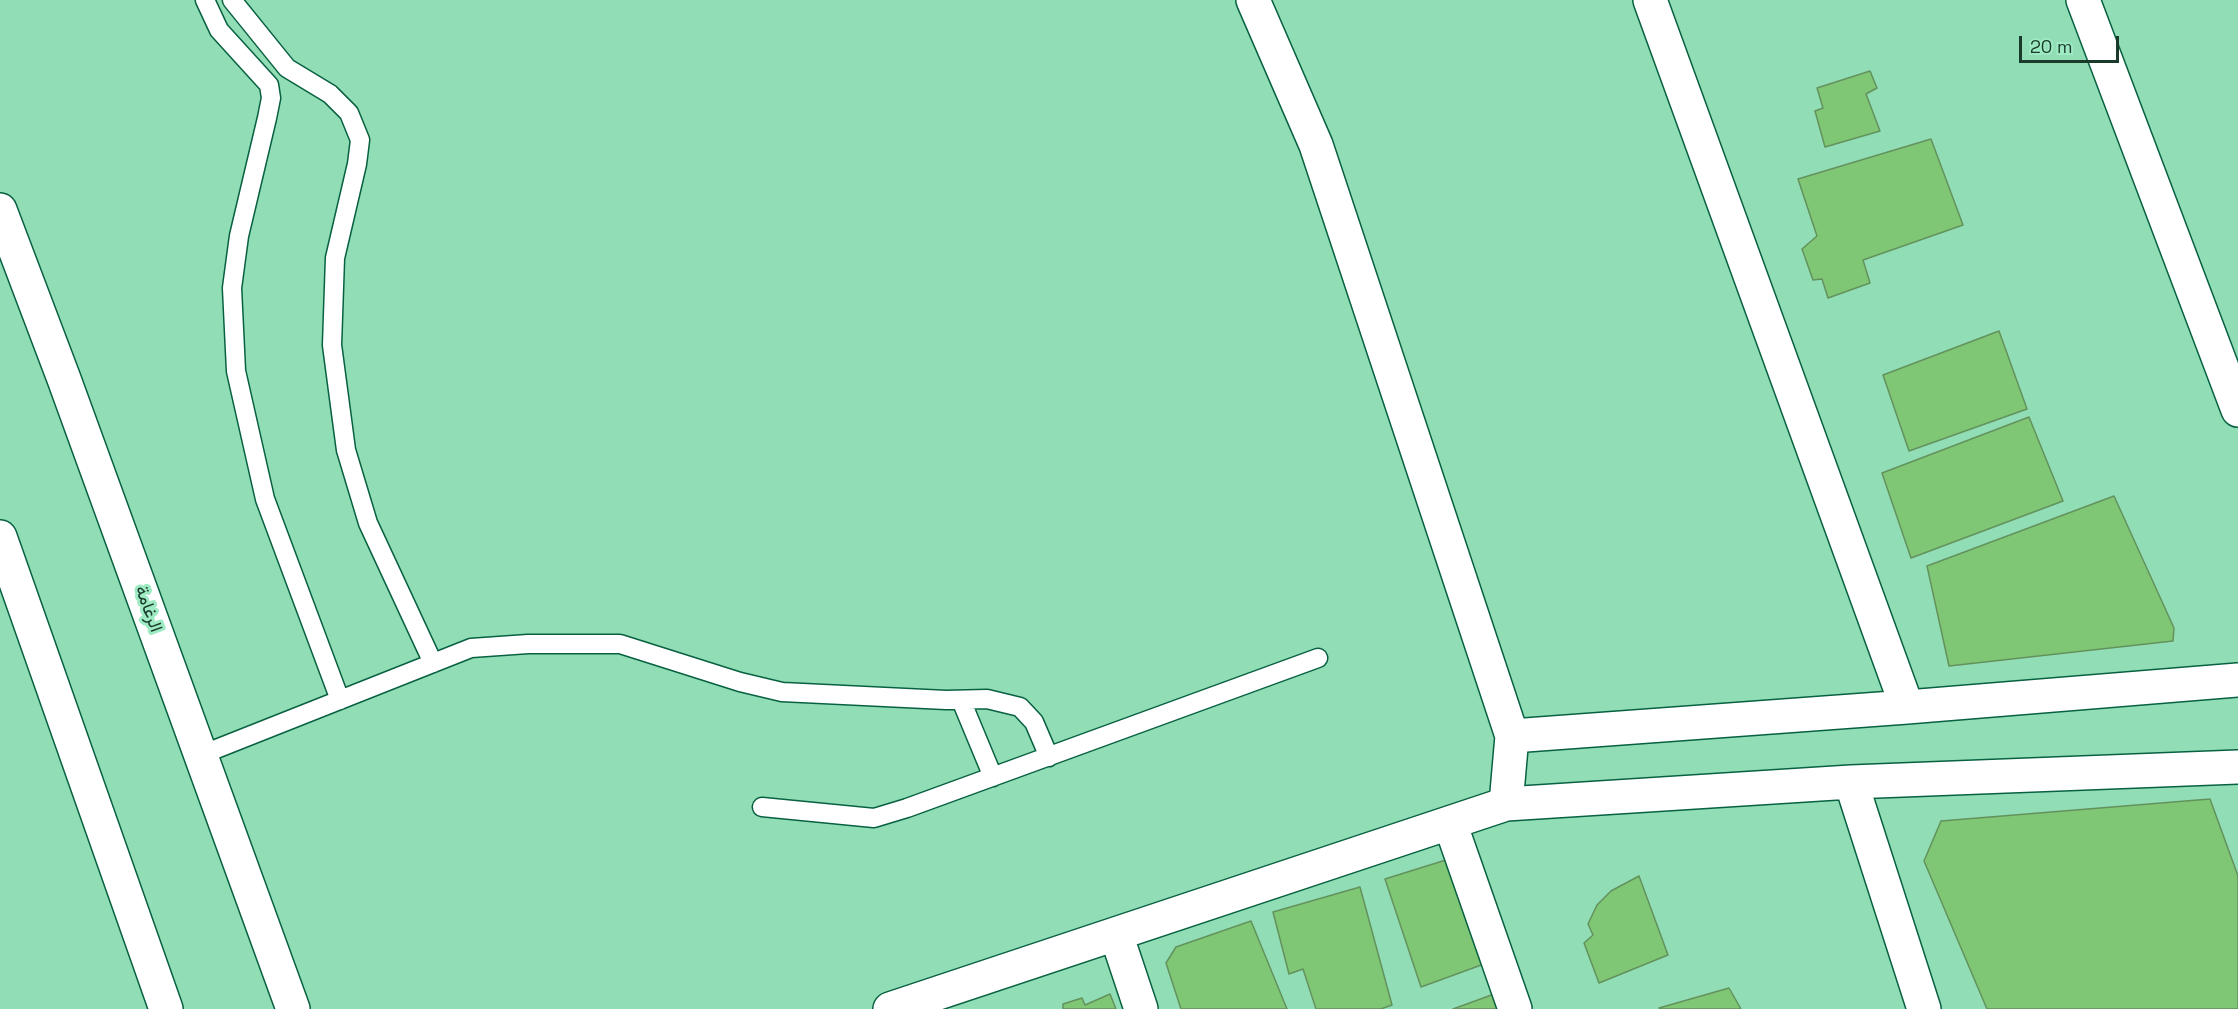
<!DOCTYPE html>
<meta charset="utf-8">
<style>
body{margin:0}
#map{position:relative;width:2238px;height:1009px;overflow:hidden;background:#91ddb6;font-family:"Space Grotesk",sans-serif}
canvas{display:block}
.scale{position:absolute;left:2019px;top:36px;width:100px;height:27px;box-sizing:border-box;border:3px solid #1a3a2b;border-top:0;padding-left:8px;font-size:18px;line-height:21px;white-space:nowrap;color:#1a3a2b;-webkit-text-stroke:4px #9deac3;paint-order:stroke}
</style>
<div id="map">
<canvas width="2238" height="1009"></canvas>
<div class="scale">20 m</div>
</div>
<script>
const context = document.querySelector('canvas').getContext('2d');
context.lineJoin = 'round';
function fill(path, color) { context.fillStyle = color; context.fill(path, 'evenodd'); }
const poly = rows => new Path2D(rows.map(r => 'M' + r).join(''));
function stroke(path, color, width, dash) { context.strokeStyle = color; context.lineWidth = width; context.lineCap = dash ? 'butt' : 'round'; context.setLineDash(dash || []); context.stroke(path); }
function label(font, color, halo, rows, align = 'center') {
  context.font = font + ' "Space Grotesk",Vazirmatn,sans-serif'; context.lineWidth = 6; context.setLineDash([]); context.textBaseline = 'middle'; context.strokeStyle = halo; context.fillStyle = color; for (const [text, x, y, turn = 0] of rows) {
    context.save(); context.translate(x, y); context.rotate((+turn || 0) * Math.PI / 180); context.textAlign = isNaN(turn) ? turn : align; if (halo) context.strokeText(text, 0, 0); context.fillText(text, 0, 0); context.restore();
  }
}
const building = poly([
 [1870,71,1877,88,1866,94,1880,131,1825,147,1815,111,1823,108,1817,88,1870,71],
 [1931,139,1963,225,1863,260,1870,283,1828,298,1822,279,1813,280,1802,249,1817,236,1798,179,1931,139],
 [1999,331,2027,409,1909,451,1883,375,1999,331],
 [2029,417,2063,501,1911,558,1882,473,2029,417],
 [2114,496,2174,628,2173,641,1949,666,1927,566,2114,496],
 [2210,799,2238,876,2238,1009,1987,1009,1924,861,1941,821,2210,799],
 [1449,859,1484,964,1421,987,1385,879,1449,859],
 [1639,876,1668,955,1599,983,1584,943,1593,935,1588,924,1597,905,1611,891,1639,876],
 [1360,887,1392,1005,1381,1009,1316,1009,1303,969,1289,974,1273,912,1360,887],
 [1251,921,1287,1009,1181,1009,1166,963,1176,947,1251,921],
 [1729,988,1741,1009,1660,1009,1659,1008,1729,988],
 [1497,993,1503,1009,1453,1009,1497,993],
 [1110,994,1116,1009,1063,1009,1063,1004,1082,998,1085,1005,1110,994]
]);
fill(building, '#7fc775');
stroke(building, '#63925d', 1.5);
const service = poly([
 [205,0,219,30,269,85,271,98,267,118,239,236,232,288,236,371,265,499,340,700],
 [232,0,287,68,330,94,349,113,360,140,357,164,335,258,332,345,346,450,368,523,433,663],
 [961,700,993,777],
 [201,755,471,648,528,644,620,644,740,682,782,692,946,700,987,699,1020,707,1034,722,1049,757],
 [762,807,874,818,907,808,1318,658]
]);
const minor = poly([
 [1253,0,1316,145,1512,736,1506,804],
 [1650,0,1907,707],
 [2083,0,2238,410],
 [0,210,64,379,293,1009],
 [0,537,166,1009],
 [1512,736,1907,707,2238,680],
 [1851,782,1924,1009],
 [1450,823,1515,1009],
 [1116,934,1141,1009],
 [890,1009,1506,804,1851,782,2238,767]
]);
stroke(service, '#086141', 21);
stroke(minor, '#086141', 36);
stroke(service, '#fff', 18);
stroke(minor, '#fff', 33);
label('18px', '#1a3a2b', '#9deac3', [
 ["الرغامة",148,609,70]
]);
</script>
